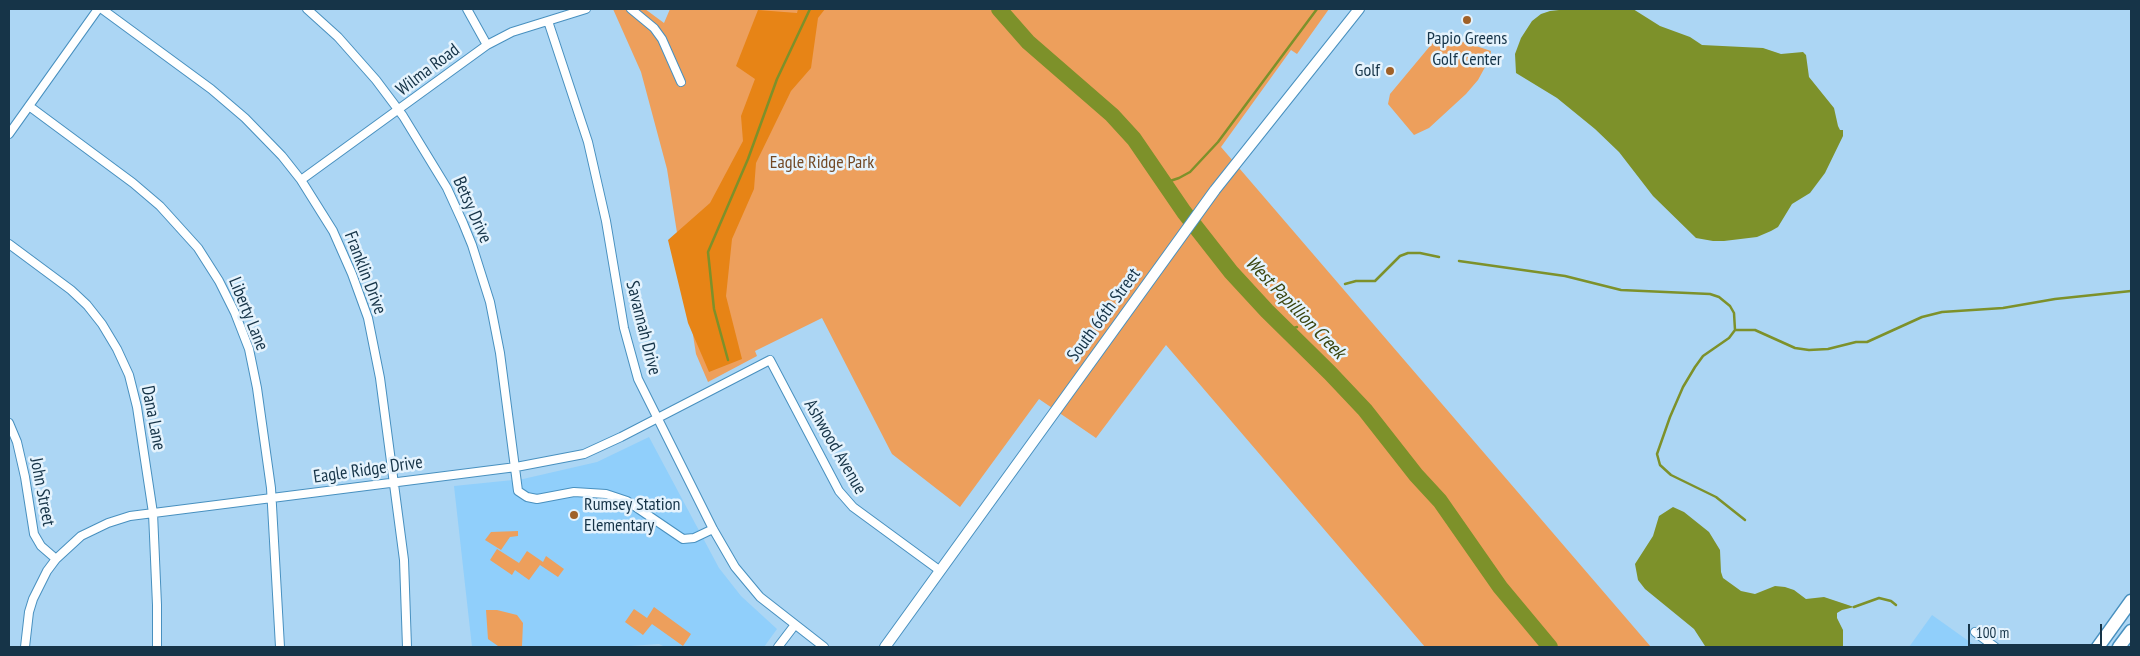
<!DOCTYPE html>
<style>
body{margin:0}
#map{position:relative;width:2140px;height:656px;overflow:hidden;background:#acd6f4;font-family:"PT Sans Narrow",sans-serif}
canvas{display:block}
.frame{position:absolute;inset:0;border:10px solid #163448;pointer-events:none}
.scale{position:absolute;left:1968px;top:624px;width:134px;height:22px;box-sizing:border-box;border:2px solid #163448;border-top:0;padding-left:6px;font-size:15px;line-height:18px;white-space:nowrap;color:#163448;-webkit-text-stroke:4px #e5f3fd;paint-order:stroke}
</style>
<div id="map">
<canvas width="2140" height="656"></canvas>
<div class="frame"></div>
<div class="scale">100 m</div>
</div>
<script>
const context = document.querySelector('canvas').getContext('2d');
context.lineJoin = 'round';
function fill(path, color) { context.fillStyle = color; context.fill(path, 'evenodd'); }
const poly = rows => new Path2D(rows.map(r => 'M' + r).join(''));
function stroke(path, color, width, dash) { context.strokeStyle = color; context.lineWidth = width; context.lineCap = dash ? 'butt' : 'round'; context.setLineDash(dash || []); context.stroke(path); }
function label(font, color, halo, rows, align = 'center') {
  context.font = font + ' "PT Sans Narrow",sans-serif'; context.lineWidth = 5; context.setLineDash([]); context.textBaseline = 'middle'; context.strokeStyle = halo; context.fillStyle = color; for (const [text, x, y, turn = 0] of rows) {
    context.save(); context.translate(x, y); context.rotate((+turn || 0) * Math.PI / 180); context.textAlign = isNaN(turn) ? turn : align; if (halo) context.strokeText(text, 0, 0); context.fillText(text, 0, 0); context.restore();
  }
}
fill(poly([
 [649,437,719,568,741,596,777,629,764,647,665,647,659,644,616,647,472,647,454,486,523,479,597,462],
 [1932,615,1977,647,1909,647]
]), '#90cffb');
fill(poly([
 [613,9,645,9,664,23,670,9,1329,9,1297,54,1291,50,1221,147,1651,647,1425,647,1166,345,1096,438,1039,399,960,507,892,454,822,318,755,351,757,356,708,382,696,354,667,169,641,72],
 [1440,34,1491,51,1490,58,1478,80,1466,94,1429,128,1414,135,1388,104,1390,94],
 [518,531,518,536,510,537,501,550,485,540,491,532],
 [497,549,519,563,527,551,543,562,546,556,564,569,558,577,540,565,529,580,515,570,512,575,490,560],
 [654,607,691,634,683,646,652,624,643,635,625,622,634,609,647,618],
 [486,610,497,610,517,615,523,623,522,646,498,646,488,639]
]), '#ed9f5c');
fill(poly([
 [798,9,825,9,818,18,811,68,791,91,756,163,754,189,732,239,726,296,742,359,709,372,688,323,668,240,710,203,743,141,741,116,755,79,736,66,758,10,797,13]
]), '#e78416');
fill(poly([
 [1568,9,1633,9,1660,26,1690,37,1702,45,1763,48,1781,54,1803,52,1806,55,1809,77,1834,108,1838,126,1840,130,1843,130,1843,136,1825,173,1810,193,1792,204,1778,227,1771,231,1757,237,1724,241,1713,241,1696,238,1653,196,1619,152,1595,129,1557,98,1516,73,1515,54,1521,38,1532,21,1541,14,1550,11],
 [1673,507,1684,512,1709,532,1720,550,1721,572,1723,578,1741,591,1755,594,1775,586,1785,587,1794,590,1806,599,1824,597,1854,607,1842,610,1837,613,1837,618,1843,630,1843,647,1705,646,1694,629,1645,589,1638,580,1635,564,1653,536,1659,516]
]), '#7d912a');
stroke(poly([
 [1164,183,1179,178,1190,172,1218,142,1317,9],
 [1459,261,1565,276,1621,290,1710,294,1719,297,1730,306,1734,313,1735,330],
 [1345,284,1356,281,1375,281,1400,256,1408,253,1420,253,1439,257],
 [1287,330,1297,327],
 [728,360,714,309,708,252,748,159,777,79,810,9],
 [1745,520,1716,497,1671,475,1660,465,1657,454,1670,417,1683,387,1695,367,1703,356,1729,338,1735,330,1755,330,1795,348,1809,350,1828,349,1856,342,1867,342,1922,317,1942,312,2003,308,2055,299,2131,291],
 [1854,607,1879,598,1891,601,1896,605]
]), '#7d912a', 2.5);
stroke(poly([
 [999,9,1028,42,1112,115,1134,139,1184,212,1231,272,1267,311,1330,373,1365,410,1416,475,1440,501,1500,587,1550,647]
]), '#7d912a', 16);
const minor = poly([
 [102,9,211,89,245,118,282,156,301,180,333,231,352,274,368,318,380,378,404,560,407,647],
 [307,9,338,37,376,80,403,116,447,188,463,223,472,245,490,302,500,353,518,491,527,497,537,499,574,492,606,494,627,501,683,539,694,538,713,529],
 [467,9,487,45],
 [631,9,654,28,662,39,681,82],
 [548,21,588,142,606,221,624,328,638,379,713,529,735,567,760,597,824,647],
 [29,106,133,183,160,206,198,248,219,281,235,313,249,349,257,388,271,488,280,647],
 [9,134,98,9],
 [301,180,487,45,512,32,586,9],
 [9,244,71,290,87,305,102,324,117,349,129,375,137,407,153,513,157,605,157,647],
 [9,423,17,442,25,477,34,534,41,546,56,559],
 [1975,632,1995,647],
 [25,647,29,612,33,599,47,571,56,559,81,536,108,523,130,516,516,467,584,454,621,437,770,360,839,491,853,507,939,570],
 [778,647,794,626]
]);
const tertiary = poly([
 [885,647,1215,190,1359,9]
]);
const primary = poly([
 [2098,647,2131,601],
 [2119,647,2131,631]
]);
stroke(minor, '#4890bf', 10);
stroke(tertiary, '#4890bf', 12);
stroke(primary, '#4890bf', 15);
stroke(minor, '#fff', 8);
stroke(tertiary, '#fff', 10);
stroke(primary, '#fff', 12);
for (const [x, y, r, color] of [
 [1467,20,5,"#a06128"],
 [1390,71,5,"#a06128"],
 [574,515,5,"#a06128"]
]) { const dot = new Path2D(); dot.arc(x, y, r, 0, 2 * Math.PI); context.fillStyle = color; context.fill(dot); stroke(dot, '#e5f3fd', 2); }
label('18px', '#163448', '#e5f3fd', [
 ["Papio Greens",1467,39],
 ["Golf Center",1467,60],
 ["Golf",1380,71,"right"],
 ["Rumsey Station",584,505,"left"],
 ["Elementary",584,526,"left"]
]);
label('18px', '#163448', '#e5f3fd', [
 ["Wilma Road",428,70,-37],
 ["Betsy Drive",472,210,66],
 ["Franklin Drive",365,273,69],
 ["Liberty Lane",248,314,68],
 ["South 66th Street",1104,315,-54],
 ["Savannah Drive",643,328,76],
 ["Dana Lane",153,418,79],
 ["Ashwood Avenue",835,447,60],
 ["Eagle Ridge Drive",368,470,-8],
 ["John Street",42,492,79]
]);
label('18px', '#724824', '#e5f3fd', [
 ["Eagle Ridge Park",822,163]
]);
label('italic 19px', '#3a450f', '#e5f3fd', [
 ["West Papillion Creek",1295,308,46]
]);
</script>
